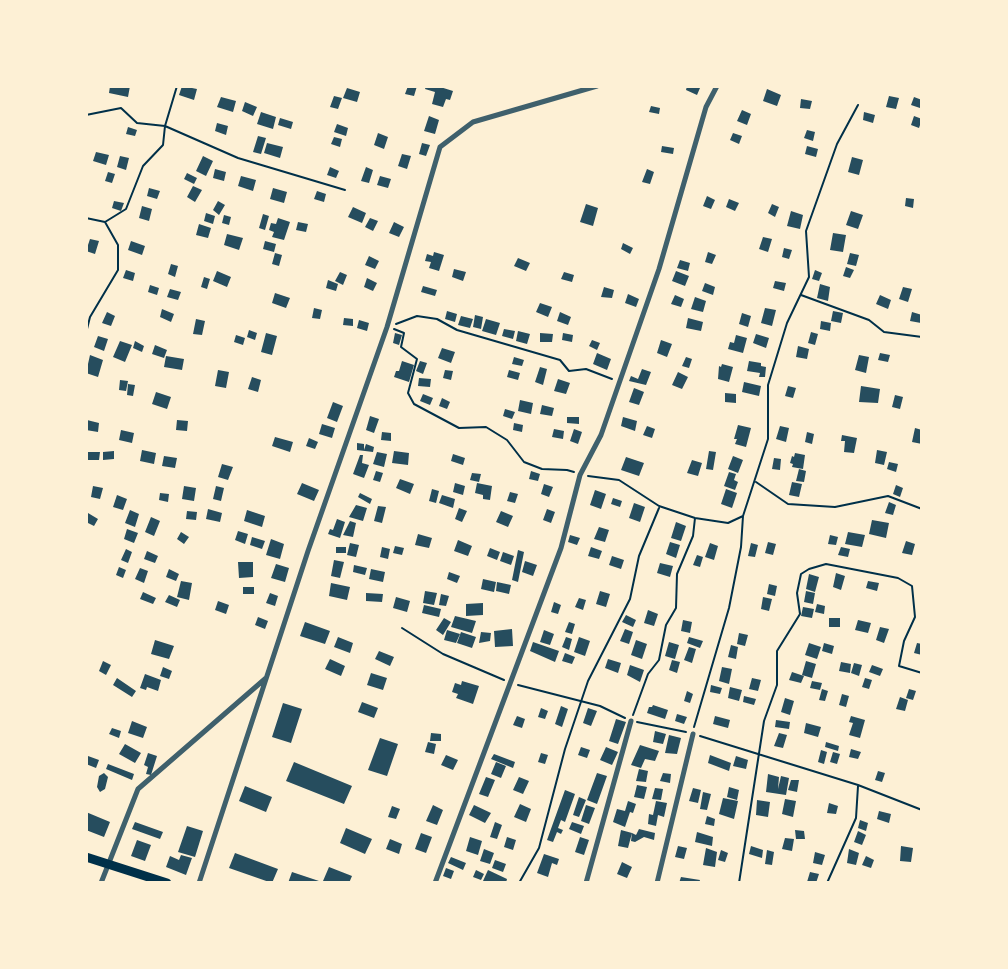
<!DOCTYPE html>
<style>
body{margin:0}
#map{position:relative;width:1008px;height:969px;overflow:hidden;background:#fdf0d5;font-family:Arial,sans-serif}
canvas{display:block}
.frame{position:absolute;inset:0;border:88px solid #fdf0d5;pointer-events:none}
</style>
<div id="map">
<canvas width="1008" height="969"></canvas>
<div class="frame"></div>
</div>
<script>
const context = document.querySelector('canvas').getContext('2d');
context.lineJoin = 'round';
function fill(path, color) { context.fillStyle = color; context.fill(path, 'evenodd'); }
const poly = rows => new Path2D(rows.map(r => 'M' + r).join(''));
function stroke(path, color, width, dash) { context.strokeStyle = color; context.lineWidth = width; context.lineCap = dash ? 'butt' : 'round'; context.setLineDash(dash || []); context.stroke(path); }
fill(poly([
 [110,86,130,86,128,97,109,93],
 [182,86,197,89,194,100,179,95],
 [408,86,417,86,414,96,405,94],
 [426,86,437,86,453,91,450,100,446,99,443,107,432,104,435,92,425,89],
 [687,86,697,86,700,88,697,95,686,90],
 [347,88,360,92,357,102,343,98],
 [767,89,781,95,777,106,763,101],
 [334,96,342,98,338,109,330,107],
 [889,96,899,98,896,109,886,107],
 [221,97,236,101,233,112,217,107],
 [914,97,922,100,920,108,911,105],
 [801,99,812,101,810,109,800,108],
 [245,102,257,107,253,116,242,111],
 [651,106,660,108,659,114,649,112],
 [742,110,751,114,747,125,737,121],
 [261,112,276,117,273,129,257,124],
 [864,112,875,115,873,123,863,120],
 [429,116,439,120,435,134,424,131],
 [914,116,922,119,919,128,911,125],
 [280,118,293,122,291,129,278,125],
 [217,123,228,126,226,135,215,131],
 [337,124,348,128,346,136,334,132],
 [128,127,137,130,135,136,126,134],
 [807,130,815,132,813,141,804,138],
 [378,133,388,137,384,149,374,145],
 [733,133,742,136,739,144,730,140],
 [258,136,266,138,261,154,253,152],
 [334,137,342,139,340,147,331,144],
 [267,143,283,147,280,158,264,153],
 [422,143,430,145,426,156,419,154],
 [662,146,674,148,673,154,661,152],
 [807,146,818,149,816,157,805,154],
 [96,152,109,155,106,165,93,161],
 [402,154,411,156,407,169,398,166],
 [120,156,129,158,126,170,117,167],
 [203,156,213,161,206,176,196,171],
 [852,157,863,160,859,175,848,172],
 [330,167,339,171,336,178,327,175],
 [366,167,373,170,369,183,361,181],
 [215,169,226,172,224,181,213,178],
 [647,169,654,172,650,184,642,182],
 [108,172,115,174,112,183,105,181],
 [187,173,197,178,194,184,184,179],
 [241,176,256,180,253,191,238,186],
 [380,176,391,179,388,188,377,185],
 [193,186,202,190,195,202,187,197],
 [149,188,160,191,157,199,147,196],
 [273,188,287,192,284,203,270,199],
 [317,191,326,194,324,202,314,199],
 [707,196,715,200,711,209,703,206],
 [906,198,914,199,913,208,905,206],
 [729,199,739,203,735,211,726,207],
 [114,201,124,203,121,211,112,208],
 [218,201,225,205,219,215,213,210],
 [586,204,598,208,593,226,580,222],
 [772,204,779,207,775,217,768,213],
 [142,206,152,209,149,221,139,218],
 [353,207,366,213,362,223,348,217],
 [791,211,803,215,800,229,787,226],
 [851,211,863,215,858,229,846,225],
 [206,213,215,216,213,224,204,221],
 [263,214,269,216,265,230,259,228],
 [224,215,231,217,229,225,222,223],
 [278,218,290,222,284,240,272,237,274,232,269,230,271,223,276,224],
 [370,218,378,221,373,231,365,227],
 [298,222,308,224,306,232,296,230],
 [394,222,404,227,399,237,389,233],
 [199,224,211,228,208,238,196,235],
 [833,233,846,235,843,252,830,250],
 [227,234,243,238,239,250,224,245],
 [763,237,772,239,768,252,759,249],
 [90,239,99,241,95,254,86,251],
 [131,241,145,246,142,255,128,250],
 [265,241,276,244,274,252,263,249],
 [623,243,633,248,630,254,621,249],
 [784,248,792,250,789,259,782,257],
 [434,252,444,255,439,271,429,268,431,262,425,261,427,254,433,256],
 [708,252,716,255,712,264,705,262],
 [275,253,282,255,279,266,272,264],
 [850,253,859,255,856,266,847,264],
 [369,256,379,261,375,269,365,265],
 [518,258,530,263,526,271,514,266],
 [680,260,690,263,688,271,677,268],
 [171,264,178,266,175,277,168,274],
 [846,267,854,270,850,278,843,276],
 [454,269,466,272,463,281,452,277],
 [126,270,135,273,133,281,123,278],
 [815,270,822,273,819,281,812,279],
 [217,271,231,277,227,287,213,281],
 [676,271,689,276,685,286,672,281],
 [340,272,347,275,343,285,335,281],
 [564,272,574,275,572,282,561,279],
 [204,277,210,279,207,289,201,287],
 [367,278,377,283,373,291,364,287],
 [328,280,338,284,336,291,326,288],
 [775,281,786,283,784,291,773,288],
 [705,283,715,287,713,295,702,291],
 [820,284,830,287,828,301,817,298],
 [150,285,159,288,157,295,148,292],
 [423,286,437,290,435,296,421,292],
 [604,287,614,290,612,298,601,297],
 [903,287,912,289,908,302,899,299],
 [170,289,181,292,178,300,167,297],
 [275,293,290,298,286,308,272,303],
 [628,294,639,299,636,307,625,303],
 [675,295,684,299,681,307,671,304],
 [880,295,891,300,888,309,876,304],
 [695,297,706,301,703,312,691,309],
 [540,303,552,307,548,317,536,312],
 [314,308,322,310,320,319,312,318],
 [765,308,776,310,772,326,761,323],
 [162,309,174,314,171,322,160,317],
 [447,311,457,314,455,322,445,319],
 [833,311,843,313,841,323,831,321],
 [107,312,115,316,111,326,102,323],
 [560,312,571,317,568,325,557,321],
 [912,312,922,315,921,323,910,321],
 [742,313,751,316,748,327,739,324],
 [475,315,483,317,481,329,473,327],
 [461,316,473,319,470,328,458,325],
 [344,318,353,319,353,326,343,325],
 [688,318,703,322,701,331,686,328],
 [196,319,205,321,202,335,193,334],
 [486,319,500,323,496,335,482,331],
 [359,320,369,323,367,331,357,328],
 [821,321,831,323,830,331,820,329],
 [504,329,515,331,513,339,502,336],
 [249,330,257,333,255,340,247,337],
 [518,331,530,334,527,344,516,341],
 [811,332,818,334,815,345,808,343],
 [266,333,277,336,272,355,261,352],
 [395,333,402,335,399,345,393,343],
 [540,333,553,334,552,342,540,342],
 [563,333,573,335,572,342,562,340],
 [756,334,769,338,766,348,753,343],
 [236,335,245,338,243,345,234,342],
 [736,335,747,338,743,353,728,349,730,342,734,343],
 [98,336,108,339,104,351,94,347],
 [592,340,600,343,597,350,589,346],
 [661,340,672,344,667,357,657,353],
 [120,341,132,345,125,362,113,357],
 [135,341,144,346,142,352,133,348],
 [155,345,167,350,164,358,152,354],
 [798,346,809,349,807,359,796,357],
 [442,348,455,352,451,363,438,358],
 [597,353,611,359,607,370,593,364],
 [880,353,890,355,888,362,878,360],
 [90,355,103,360,98,377,86,373],
 [859,355,869,357,866,373,855,370],
 [166,356,184,359,182,370,164,367],
 [514,357,524,360,522,366,512,364],
 [686,357,692,359,689,368,682,366],
 [402,361,414,365,409,382,394,377,396,371,399,371],
 [420,361,427,363,423,374,416,371],
 [749,361,761,363,761,366,766,367,765,377,759,377,760,373,747,371],
 [722,364,733,367,729,382,718,379,719,366,721,367],
 [540,367,547,369,543,385,535,382],
 [642,369,651,372,646,385,629,381,631,376,638,379],
 [218,370,229,372,226,388,215,386],
 [445,370,453,371,451,380,443,378],
 [509,370,520,373,518,380,507,377],
 [678,372,688,377,682,389,672,385],
 [252,377,261,380,258,392,248,389],
 [419,378,431,379,430,387,418,386],
 [558,379,570,383,566,394,554,391],
 [120,380,128,381,126,391,119,390],
 [744,382,761,386,759,396,742,392],
 [128,384,135,385,133,396,127,395],
 [788,386,796,388,793,398,785,396],
 [861,386,880,389,878,403,859,402],
 [634,388,644,392,639,405,629,402],
 [156,392,171,397,167,409,152,404],
 [725,393,736,394,736,403,725,402],
 [423,394,433,398,430,405,420,401],
 [895,395,903,397,900,409,892,407],
 [442,398,450,402,447,409,439,406],
 [520,400,533,403,531,414,518,411],
 [333,402,343,406,337,422,327,418],
 [542,405,554,408,552,416,540,414],
 [505,409,515,412,512,419,503,416],
 [370,416,379,419,374,433,366,430],
 [567,417,579,417,579,424,567,423],
 [623,417,637,421,635,431,621,426],
 [87,420,99,423,98,432,86,430],
 [177,420,188,421,187,431,176,430],
 [514,423,523,425,522,432,513,430],
 [322,424,335,428,332,438,319,434],
 [738,425,751,428,746,447,735,444,737,439,734,439],
 [647,426,655,429,652,438,643,435],
 [780,426,789,428,786,442,776,439],
 [915,428,922,430,922,444,912,442],
 [554,429,564,431,563,439,552,437],
 [574,429,582,432,578,444,570,441],
 [121,430,134,433,132,443,119,440],
 [382,432,391,433,391,441,381,440],
 [807,432,814,434,812,444,805,442],
 [842,435,857,438,854,453,844,452,845,441,841,441],
 [275,437,293,442,290,452,272,446],
 [309,438,318,442,315,449,306,446],
 [357,443,364,444,364,450,366,444,374,447,373,452,357,450],
 [142,450,156,453,154,464,140,461],
 [877,450,887,452,884,465,875,463],
 [114,451,114,459,103,460,103,452],
 [394,451,409,453,408,465,392,463],
 [709,451,716,452,713,470,706,469],
 [88,452,100,452,99,460,88,460],
 [377,452,387,454,384,467,373,464],
 [795,453,805,455,803,469,792,467,793,464,790,463,792,456,794,457],
 [453,454,465,458,463,465,451,461],
 [360,455,363,455,362,463,369,465,364,478,353,474],
 [164,456,177,458,175,468,162,466],
 [733,456,743,460,738,473,728,469],
 [626,457,644,463,639,476,621,470],
 [774,458,781,459,780,470,772,469],
 [692,460,702,463,698,476,687,473],
 [889,462,898,464,896,472,887,469],
 [222,464,233,467,228,480,218,477],
 [799,469,806,471,804,482,796,481],
 [376,471,383,473,380,482,373,480],
 [531,471,540,474,538,481,529,479],
 [729,472,736,474,734,480,738,482,735,490,724,486],
 [472,473,481,474,479,482,470,480],
 [400,479,414,484,410,494,396,488],
 [792,482,802,484,799,497,789,495],
 [302,483,319,490,314,501,297,494],
 [455,483,465,486,463,495,453,492],
 [477,483,492,486,490,500,483,499,483,495,475,493],
 [544,484,553,487,549,497,541,494],
 [896,485,903,488,900,497,893,494],
 [93,486,103,488,100,499,91,497],
 [184,486,196,488,194,501,182,499],
 [216,486,224,488,221,501,213,499],
 [432,489,439,491,436,503,429,501],
 [726,489,737,493,732,508,721,504],
 [595,490,606,494,601,509,590,505],
 [510,492,518,494,515,503,507,501],
 [160,493,169,494,168,502,159,500],
 [360,493,372,499,370,504,358,497],
 [117,495,127,499,123,510,113,507],
 [442,495,455,499,453,508,439,503],
 [613,498,622,501,620,507,611,504],
 [889,502,896,505,893,515,885,513],
 [634,503,645,507,640,522,629,518],
 [356,505,367,508,363,521,349,517],
 [378,506,386,507,382,523,374,521],
 [459,508,467,511,462,522,455,519],
 [208,509,222,513,220,522,206,519],
 [547,509,555,512,551,523,543,520],
 [130,510,139,514,135,527,125,523],
 [247,510,265,516,262,527,244,521],
 [187,511,197,512,196,520,186,519],
 [501,511,513,516,508,527,496,522],
 [88,513,98,519,94,526,86,522],
 [151,517,160,521,154,536,145,532],
 [337,519,345,522,340,538,328,534,330,529,333,530],
 [872,520,889,523,886,538,869,534],
 [350,521,356,523,353,537,343,535],
 [676,522,686,526,681,541,671,538],
 [599,527,609,530,605,542,594,539],
 [127,529,138,533,134,543,124,539],
 [238,531,248,534,245,544,235,540],
 [181,532,189,537,184,544,177,539],
 [848,532,865,535,862,547,845,544],
 [418,534,432,538,429,548,415,545],
 [570,535,580,538,577,545,568,542],
 [830,535,838,537,836,545,828,544],
 [252,537,265,541,262,549,250,545],
 [271,539,284,544,280,559,266,555],
 [458,540,472,546,468,556,454,551],
 [906,541,915,544,912,555,902,553],
 [670,542,680,545,676,558,666,554],
 [768,542,776,544,773,555,765,553],
 [350,543,359,545,356,557,347,555],
 [710,543,718,546,714,560,705,557],
 [751,543,758,545,755,557,748,556],
 [395,546,404,548,402,555,393,553],
 [336,547,346,547,346,553,336,553],
 [382,547,390,549,388,559,380,557],
 [591,547,602,551,599,559,588,556],
 [841,547,850,549,848,557,838,555],
 [490,548,500,552,497,560,487,556],
 [126,549,132,552,128,563,121,560],
 [518,550,524,552,518,582,512,580],
 [147,551,158,556,155,563,144,559],
 [503,552,514,556,511,565,500,561],
 [697,555,703,557,700,567,693,565],
 [612,556,624,560,621,569,609,565],
 [334,560,344,562,340,578,331,576],
 [525,561,537,565,533,576,522,572],
 [238,562,253,562,253,577,239,578],
 [660,563,673,566,670,577,657,573],
 [276,564,289,568,285,582,271,578],
 [354,565,367,568,365,575,353,572],
 [119,567,126,570,123,578,116,575],
 [140,568,148,571,144,583,135,579],
 [169,569,179,574,176,581,166,577],
 [371,569,385,572,383,582,369,579],
 [449,572,460,576,457,583,447,579],
 [836,573,845,576,841,590,833,587],
 [809,574,819,577,815,592,806,589],
 [483,579,496,582,494,592,481,589],
 [181,581,192,583,189,600,177,597],
 [868,581,879,583,877,591,866,588],
 [497,582,511,585,509,594,496,591],
 [331,583,350,587,347,600,329,596],
 [769,584,777,586,775,596,767,594],
 [243,587,254,587,254,594,243,594],
 [425,591,437,593,434,605,423,603],
 [600,591,610,594,606,607,596,604],
 [806,591,815,593,813,604,804,602],
 [143,592,156,598,153,604,140,599],
 [270,593,278,596,275,606,266,603],
 [366,593,383,594,382,602,366,601],
 [441,594,449,596,446,606,439,605],
 [169,595,180,600,177,607,165,602],
 [396,597,410,601,407,612,393,608],
 [763,597,772,599,769,611,761,609],
 [579,598,586,600,583,610,575,607],
 [218,601,229,605,226,614,215,610],
 [554,602,561,605,558,614,551,612],
 [483,603,483,615,466,616,466,604],
 [817,604,825,606,824,614,815,612],
 [424,605,441,609,439,617,422,613],
 [803,607,814,609,812,618,801,616],
 [648,610,658,614,654,626,644,623],
 [626,615,636,620,633,627,622,622],
 [455,616,476,621,472,633,451,627],
 [258,617,268,621,265,629,255,625],
 [444,618,451,622,443,635,436,630],
 [829,618,840,618,840,627,829,627],
 [683,620,692,622,690,633,681,631],
 [858,620,871,623,868,633,855,630],
 [305,622,330,631,325,644,300,636],
 [569,622,575,624,572,634,565,632],
 [880,627,889,629,884,643,876,640],
 [512,629,513,646,495,647,494,631],
 [625,629,633,632,629,644,620,641],
 [447,630,460,634,456,643,444,640],
 [544,630,554,634,550,645,540,642],
 [461,632,476,637,472,648,457,643],
 [481,632,491,633,490,641,479,643],
 [739,633,748,635,745,646,737,644],
 [338,637,353,643,350,653,334,647],
 [566,637,572,639,569,650,562,647],
 [579,637,590,641,585,656,574,652],
 [689,637,703,641,700,648,687,643],
 [155,640,174,646,169,659,151,654],
 [636,640,647,644,642,659,631,655],
 [533,642,559,651,555,662,530,651],
 [669,642,679,645,675,659,665,656],
 [809,643,821,647,817,659,805,655],
 [824,643,834,646,832,654,822,651],
 [917,643,922,644,922,655,914,653],
 [731,645,738,647,736,659,728,657],
 [689,647,696,649,692,663,684,660],
 [379,651,394,657,390,666,375,659],
 [565,653,575,657,572,664,562,661],
 [330,659,345,666,341,676,325,669],
 [608,659,621,663,618,673,605,668],
 [672,660,680,662,677,673,669,670],
 [103,661,111,665,106,675,99,671],
 [806,661,816,664,812,678,802,675],
 [841,662,851,664,850,673,839,671],
 [854,663,862,665,859,676,851,673],
 [630,665,644,670,640,682,627,675],
 [872,665,883,669,880,676,869,672],
 [163,667,172,671,169,679,160,676],
 [722,667,732,669,729,684,719,681],
 [792,672,804,676,801,683,789,680],
 [371,673,387,678,383,690,367,685],
 [145,674,161,680,158,691,147,687,146,690,140,688],
 [117,678,136,691,132,697,113,685],
 [752,678,761,680,758,691,749,689],
 [865,678,872,680,869,689,862,687],
 [462,681,479,686,473,704,456,698,458,694,452,692,455,683,461,685],
 [812,681,822,683,820,690,810,688],
 [711,685,722,688,720,694,710,692],
 [730,687,742,690,739,701,728,698],
 [822,689,828,691,825,701,819,700],
 [909,689,916,691,913,700,906,698],
 [687,691,693,694,690,703,684,701],
 [842,694,849,696,846,707,839,705],
 [744,696,756,699,754,705,743,702],
 [900,697,908,700,905,711,896,709],
 [785,698,794,701,790,715,781,712],
 [362,702,378,708,374,718,358,712],
 [283,703,302,709,291,743,272,737],
 [653,705,668,710,665,719,647,713,649,707,652,707],
 [561,706,568,709,562,727,555,724],
 [541,708,548,711,545,719,538,717],
 [588,708,597,711,591,726,583,723],
 [677,714,687,717,684,724,675,721],
 [517,716,525,719,522,728,513,725],
 [715,716,730,720,728,728,713,724],
 [851,716,865,720,860,738,849,735,853,723,849,722],
 [616,719,626,722,618,744,609,741],
 [776,720,790,722,789,729,775,727],
 [132,721,147,727,143,738,128,733],
 [806,723,821,727,818,737,804,733],
 [112,728,121,731,119,738,109,734],
 [655,731,666,734,663,744,653,742],
 [431,733,441,734,441,741,430,741],
 [779,733,787,735,783,748,774,746],
 [669,735,681,738,677,754,665,753],
 [380,738,398,744,387,776,368,770],
 [428,742,436,744,434,754,425,752],
 [826,742,839,746,838,751,825,747],
 [125,744,141,753,135,763,119,754],
 [640,745,659,751,655,761,645,759,641,768,631,765],
 [581,747,590,750,587,758,578,755],
 [606,747,618,752,612,765,600,760],
 [851,749,861,752,858,759,849,757],
 [821,750,827,752,824,764,818,762],
 [833,752,840,754,837,764,830,762],
 [148,753,157,756,151,775,146,774,148,767,144,765],
 [541,753,548,755,545,764,538,762],
 [494,754,515,762,513,768,491,759],
 [446,755,458,760,453,770,441,765],
 [710,755,731,763,729,771,708,763],
 [88,756,99,760,96,768,86,764],
 [736,756,748,760,746,769,733,766],
 [294,762,352,786,344,804,286,781],
 [496,762,506,766,501,778,491,774],
 [108,764,134,774,132,780,106,769],
 [639,769,648,771,646,782,636,781],
 [878,771,885,773,882,782,875,780],
 [104,773,108,777,105,789,100,792,97,787,99,776],
 [597,773,607,776,597,804,587,800],
 [663,773,671,774,670,783,660,781],
 [768,774,779,777,778,789,781,776,789,778,786,795,766,792],
 [486,777,495,780,488,797,479,794],
 [519,777,529,781,523,794,513,790],
 [791,780,799,780,797,792,788,790],
 [637,785,647,787,644,799,634,797],
 [245,786,272,797,266,812,239,801],
 [729,787,739,790,737,800,727,797],
 [655,788,663,789,661,800,652,799],
 [693,788,701,790,698,803,689,801],
 [565,790,575,794,565,822,561,820,558,828,563,830,561,834,557,832,553,842,547,840],
 [703,792,711,794,707,810,700,809],
 [579,797,586,800,579,817,573,815],
 [723,798,738,801,734,819,719,814],
 [785,799,796,801,793,817,782,814],
 [757,800,770,802,768,817,756,815],
 [628,801,636,804,633,813,630,812,625,827,613,822,617,809,625,811],
 [656,801,667,803,664,817,658,815,656,826,648,824,649,814,653,815],
 [829,803,838,806,836,814,827,813],
 [520,804,531,809,526,822,514,817],
 [433,805,443,810,437,825,426,821],
 [474,805,491,813,485,823,469,815],
 [586,805,595,808,589,824,581,821],
 [392,806,400,809,396,819,388,817],
 [879,811,891,814,889,823,877,819],
 [86,812,110,822,104,837,86,830],
 [707,816,715,819,714,826,705,824],
 [860,820,868,823,866,831,858,828],
 [135,822,163,832,160,839,132,829],
 [495,822,502,825,497,839,490,837],
 [572,822,584,826,581,834,569,829],
 [187,826,203,831,195,857,178,852],
 [346,828,372,839,365,854,340,843],
 [639,829,655,833,654,840,644,837,635,842,631,841,632,833,636,835],
 [621,830,632,833,628,848,618,846],
 [795,830,804,831,805,839,796,839],
 [858,831,866,835,862,845,854,842],
 [697,832,713,837,712,846,695,842],
 [421,833,432,837,426,853,415,849],
 [470,837,482,841,478,855,466,851],
 [507,837,516,840,513,850,504,847],
 [580,837,589,840,584,855,575,852],
 [785,838,794,839,792,851,782,849],
 [390,839,402,844,399,854,386,849],
 [137,840,151,845,145,861,131,856],
 [678,846,687,848,684,859,675,857],
 [751,846,763,850,762,858,749,854],
 [901,846,913,848,911,862,900,861],
 [706,848,717,852,715,867,703,865],
 [484,849,494,853,490,864,480,861],
 [849,849,859,853,856,865,847,863],
 [721,850,728,853,725,862,718,860],
 [767,850,774,852,772,865,765,864],
 [815,852,825,855,822,865,813,863],
 [235,853,278,869,272,883,229,868],
 [544,854,559,859,557,865,552,863,548,877,537,873],
 [181,855,192,858,186,875,166,867,170,856,179,860],
 [866,856,874,860,871,868,862,865],
 [451,857,466,863,463,870,448,863],
 [495,860,506,864,503,872,492,868],
 [622,862,632,867,627,878,617,874],
 [329,867,352,876,349,883,323,881],
 [446,868,454,871,451,879,443,876],
 [476,870,484,874,481,880,473,877],
 [488,870,507,879,506,883,483,881],
 [292,872,322,882,322,883,288,883],
 [810,872,819,874,816,883,807,882],
 [681,877,700,880,699,883,679,883]
]), '#264d5e');
stroke(poly([
 [177,86,165,126,238,158,345,190],
 [86,115,121,108,137,123,165,126,163,145,143,166,126,209,105,222,86,218],
 [801,295,869,320,884,332,922,337],
 [396,324,417,316,437,319,457,330,560,360,569,371,586,369,612,379],
 [394,329,404,333,401,347,417,359,408,393,414,404,459,428,486,427,507,440,524,462,542,469,567,470,574,472],
 [86,333,90,317,118,270,118,245,105,222],
 [588,476,619,480,659,506,695,518,728,523,743,516,768,439,768,385,787,323,809,277,806,231,837,144,858,105],
 [756,482,788,504,835,507,888,496,922,509],
 [402,628,443,654,504,680],
 [518,685,600,706,625,718],
 [633,715,648,674,659,660,666,625,676,608,677,574,693,536,695,518],
 [637,722,686,732],
 [694,727,729,608,741,547,743,516],
 [700,736,858,785,922,810],
 [519,883,539,848,565,749,588,681,630,599,639,556,659,508],
 [739,883,764,721,777,685,777,651,800,614,797,593,801,574,809,569,826,564,898,578,912,586,915,617,904,641,899,666,922,673],
 [827,883,856,818,858,786]
]), '#003049', 2);
stroke(poly([
 [101,883,138,789,266,678],
 [199,883,308,551,387,327,440,147,473,122,597,86],
 [435,883,561,548,580,475,601,435,659,269,706,107,717,86],
 [586,883,631,721],
 [657,883,693,734]
]), '#3f606c', 5);
stroke(poly([
 [86,857,167,883]
]), '#003049', 9);
</script>
